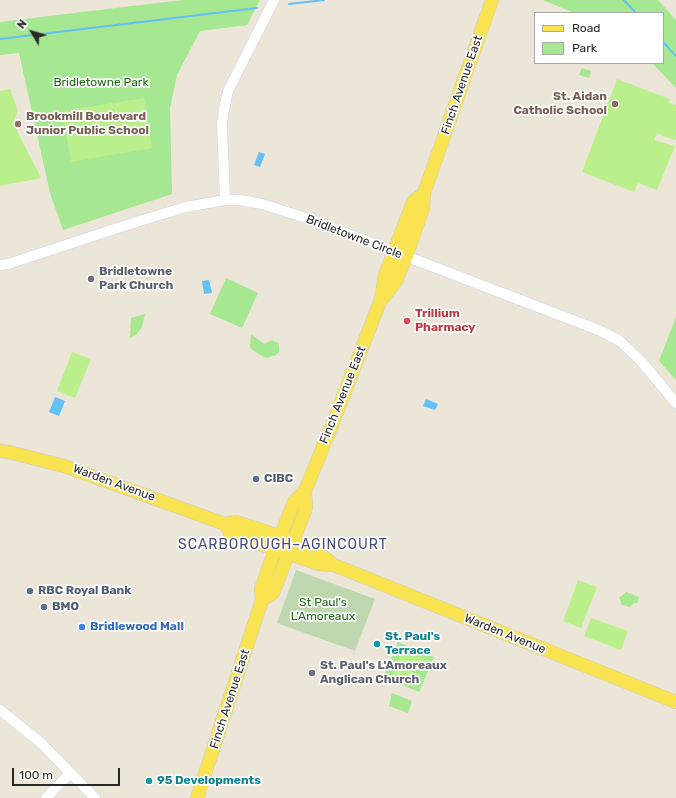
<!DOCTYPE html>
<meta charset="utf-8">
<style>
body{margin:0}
#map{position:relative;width:676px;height:798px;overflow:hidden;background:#ece6d9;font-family:Rubik,sans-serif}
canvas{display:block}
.legend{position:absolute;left:534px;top:12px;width:130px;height:52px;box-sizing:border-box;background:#fff;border:1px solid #a9a9a9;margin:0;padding:5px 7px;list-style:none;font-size:12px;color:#282828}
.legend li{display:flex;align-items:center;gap:8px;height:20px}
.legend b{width:20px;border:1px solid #a9a9a9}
.north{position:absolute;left:12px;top:12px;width:40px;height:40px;-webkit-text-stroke:3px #fff;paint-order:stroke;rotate:308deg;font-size:11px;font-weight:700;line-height:16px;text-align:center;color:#282828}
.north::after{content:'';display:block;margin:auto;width:14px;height:18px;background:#282828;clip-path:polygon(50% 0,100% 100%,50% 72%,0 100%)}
.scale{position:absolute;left:12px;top:768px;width:108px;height:18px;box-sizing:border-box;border:2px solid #282828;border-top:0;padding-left:5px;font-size:12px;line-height:14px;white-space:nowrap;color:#282828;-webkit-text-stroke:3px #fff;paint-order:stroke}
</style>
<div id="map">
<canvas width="676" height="798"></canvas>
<ul class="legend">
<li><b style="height:5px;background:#f9e351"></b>Road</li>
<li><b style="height:11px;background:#a6e791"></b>Park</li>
</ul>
<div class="north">N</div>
<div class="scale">100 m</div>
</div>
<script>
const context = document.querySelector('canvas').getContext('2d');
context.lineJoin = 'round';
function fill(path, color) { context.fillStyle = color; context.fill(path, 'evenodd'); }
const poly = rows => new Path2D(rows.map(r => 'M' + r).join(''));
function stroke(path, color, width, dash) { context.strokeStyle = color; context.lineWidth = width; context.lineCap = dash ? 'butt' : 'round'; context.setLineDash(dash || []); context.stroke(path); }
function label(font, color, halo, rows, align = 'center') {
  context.font = font + ' Rubik,sans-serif'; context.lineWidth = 3.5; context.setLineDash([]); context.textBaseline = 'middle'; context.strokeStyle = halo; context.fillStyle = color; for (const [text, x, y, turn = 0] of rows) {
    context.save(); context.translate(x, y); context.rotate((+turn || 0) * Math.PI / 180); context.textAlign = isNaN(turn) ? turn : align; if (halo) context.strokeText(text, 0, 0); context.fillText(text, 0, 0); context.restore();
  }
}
fill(poly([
 [182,0,260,0,247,25,200,31,177,75,170,108,172,194,63,230,50,193,19,53,0,55,0,22],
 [543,0,658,0,676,20,676,88,652,63,663,63,663,13,574,13],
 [582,68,591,71,589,78,579,75],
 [226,278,258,293,242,328,210,314],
 [145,314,142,327,136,335,130,338,131,318],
 [676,317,676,380,659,361],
 [251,334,264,344,272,340,278,343,279,346,279,352,276,355,266,358,257,353,250,348],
 [626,592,639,597,637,603,634,603,630,607,622,605,619,598],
 [398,642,434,657,419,692,383,677],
 [392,693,412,701,408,713,389,706]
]), '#a6e791');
fill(poly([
 [296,570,375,599,355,651,277,623]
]), '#bed7af');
fill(poly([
 [617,79,670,99,668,102,676,105,676,140,665,137,657,133,654,140,675,146,657,190,638,183,634,192,582,172],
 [10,89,18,111,13,123,41,178,0,186,0,91],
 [144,98,152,148,71,162,62,111],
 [72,352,91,359,75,398,57,391],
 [578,580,597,587,581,628,563,621],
 [591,618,628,631,621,650,584,636],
 [402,650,426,659,422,670,398,661],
 [396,666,420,675,415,687,391,677]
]), '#bbef8c');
fill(poly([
 [259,152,265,154,260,167,254,165],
 [209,280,212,293,204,294,202,281],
 [55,397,65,401,59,416,49,412],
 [426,399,438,404,435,410,423,406]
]), '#64c0f6');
stroke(poly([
 [624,0,636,13],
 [289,4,324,0],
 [0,39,257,8],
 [663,42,676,56]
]), '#64c0f6', 2);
const minor = poly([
 [225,200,222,125,224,109,228,91,274,0],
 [0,265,8,264,136,222,186,207,225,200,240,200,262,204,309,219,601,331,620,341,641,361,676,403],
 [0,710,41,743,95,798],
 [46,798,70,773]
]);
const major = poly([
 [382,299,396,281,406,257,423,208,424,193,492,0],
 [0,451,9,452,64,466,225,524,236,522,270,533,319,553,334,565,676,702],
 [225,524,231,534,319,564,334,565],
 [262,600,273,593,306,508,305,491],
 [197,798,262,600,261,589,275,549,294,502,305,491,332,425,381,299,385,275,413,202,424,193]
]);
stroke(minor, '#ced0e3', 11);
stroke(major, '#cbcbcb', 14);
stroke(minor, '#fff', 10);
stroke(major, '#f9e351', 13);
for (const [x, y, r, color] of [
 [615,104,4,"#8d6e63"],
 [18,124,4,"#8d6e63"],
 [91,279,4,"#6b7280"],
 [407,321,4,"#e0444e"],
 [256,479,4,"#5c6f8a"],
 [30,591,4,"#5c6f8a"],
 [44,607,4,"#5c6f8a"],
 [82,627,4,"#3f7fe0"],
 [377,644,4,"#0f9aa8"],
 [312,673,4,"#6b7280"],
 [149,781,4,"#0f9aa8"]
]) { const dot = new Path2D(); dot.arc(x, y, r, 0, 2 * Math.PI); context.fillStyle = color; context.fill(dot); stroke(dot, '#fff', 1.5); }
label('12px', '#1e6915', '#fff', [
 ["Bridletowne Park",101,83],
 ["St Paul's",323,603],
 ["L'Amoreaux",323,617]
]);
label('12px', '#282828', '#fff', [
 ["Finch Avenue East",462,85,-71],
 ["Bridletowne Circle",354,237,21],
 ["Finch Avenue East",343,395,-68],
 ["Warden Avenue",114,483,20],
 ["Warden Avenue",505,634,22],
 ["Finch Avenue East",230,699,-72]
]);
label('bold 12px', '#785e54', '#fff', [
 ["St. Aidan",607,97],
 ["Catholic School",607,111],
 ["Brookmill Boulevard",26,117,"left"],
 ["Junior Public School",26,131,"left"]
], 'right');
label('bold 12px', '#5b616d', '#fff', [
 ["Bridletowne",99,272],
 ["Park Church",99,286],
 ["St. Paul's L'Amoreaux",320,666],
 ["Anglican Church",320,680]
], 'left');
label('bold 12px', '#be3a42', '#fff', [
 ["Trillium",415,314],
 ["Pharmacy",415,328]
], 'left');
label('bold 12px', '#4e5e75', '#fff', [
 ["CIBC",264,479],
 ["RBC Royal Bank",38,591],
 ["BMO",52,607]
], 'left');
label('bold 12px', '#366cbe', '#fff', [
 ["Bridlewood Mall",90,627]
], 'left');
label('bold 12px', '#0d838f', '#fff', [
 ["St. Paul's",385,637],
 ["Terrace",385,651],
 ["95 Developments",157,781]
], 'left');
context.letterSpacing = '1px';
label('14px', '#464a7b', '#fff', [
 ["SCARBOROUGH–AGINCOURT",283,545]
]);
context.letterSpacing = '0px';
</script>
